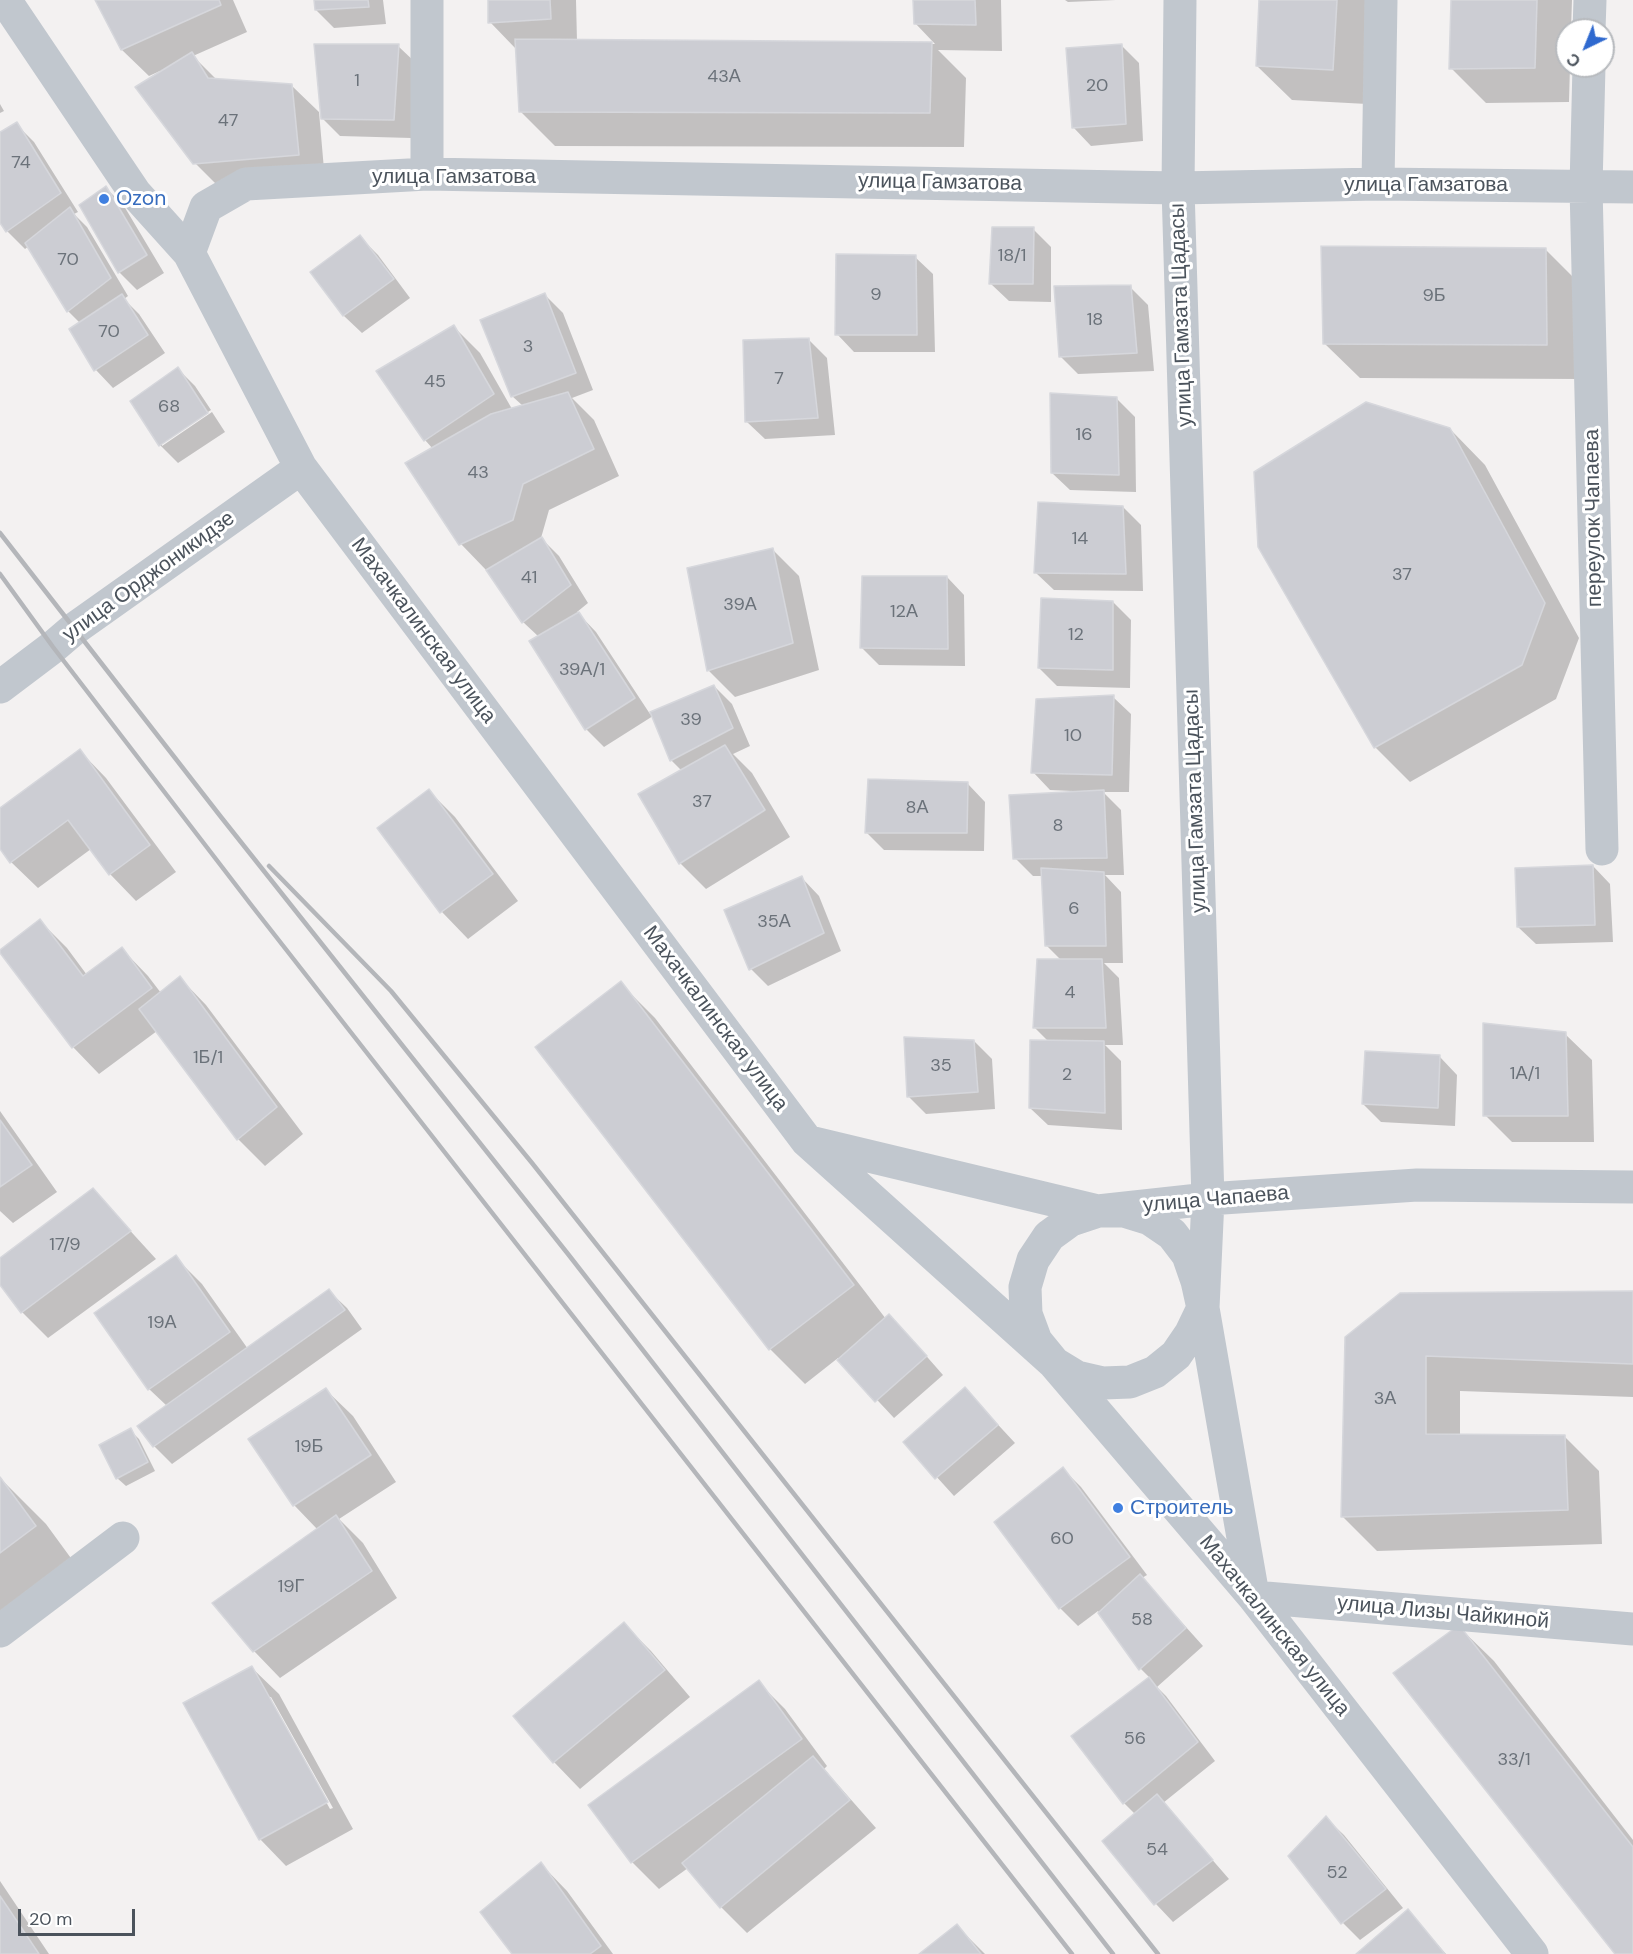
<!DOCTYPE html>
<meta charset="utf-8">
<style>
body{margin:0}
#map{position:relative;width:1633px;height:1954px;overflow:hidden;background:#f3f1f1;font-family:"DM Sans",sans-serif}
canvas{display:block}
.north{position:absolute;left:1555px;top:18px;width:60px;height:60px;box-sizing:border-box;background:#fff;border:2px solid #b7babe;border-radius:50%;rotate:223deg;font-size:16px;font-weight:700;line-height:24px;text-align:center;color:#4b535c}
.north::after{content:'';display:block;margin:auto;width:21px;height:27px;background:#2f69cf;clip-path:polygon(50% 0,100% 100%,50% 72%,0 100%)}
.scale{position:absolute;left:18px;top:1909px;width:117px;height:27px;box-sizing:border-box;border:3px solid #4b535c;border-top:0;padding-left:8px;font-size:18px;line-height:21px;white-space:nowrap;color:#4b535c;-webkit-text-stroke:4px #fff;paint-order:stroke}
</style>
<div id="map">
<canvas width="1633" height="1954"></canvas>
<div class="north">С</div>
<div class="scale">20 m</div>
</div>
<script>
const context = document.querySelector('canvas').getContext('2d');
context.lineJoin = 'round';
function fill(path, color) { context.fillStyle = color; context.fill(path, 'evenodd'); }
const poly = rows => new Path2D(rows.map(r => 'M' + r).join(''));
function stroke(path, color, width, dash) { context.strokeStyle = color; context.lineWidth = width; context.lineCap = dash ? 'butt' : 'round'; context.setLineDash(dash || []); context.stroke(path); }
function label(font, color, halo, rows, align = 'center') {
  context.font = font + ' "DM Sans",sans-serif'; context.lineWidth = 6; context.setLineDash([]); context.textBaseline = 'middle'; context.strokeStyle = halo; context.fillStyle = color; for (const [text, x, y, turn = 0] of rows) {
    context.save(); context.translate(x, y); context.rotate((+turn || 0) * Math.PI / 180); context.textAlign = isNaN(turn) ? turn : align; if (halo) context.strokeText(text, 0, 0); context.fillText(text, 0, 0); context.restore();
  }
}
fill(poly([
 [96,0,233,0,247,32,193,56,217,80,292,86,319,112,325,181,222,190,195,163,160,71,149,76,122,50],
 [315,0,383,0,386,24,334,28,316,10],
 [489,0,576,0,577,41,935,44,915,23,915,0,1001,0,1002,51,938,50,966,78,964,147,555,146,520,111,516,49,490,22],
 [1065,0,1116,0,1068,2],
 [1261,0,1373,0,1367,104,1292,100,1257,66],
 [1452,0,1572,0,1571,30,1567,30,1567,66,1570,66,1569,102,1486,103,1451,68],
 [398,46,416,63,411,138,340,136,322,118],
 [1122,46,1139,63,1143,141,1091,146,1074,128],
 [0,104,4,111,0,113],
 [16,124,34,142,78,212,74,214,87,227,128,296,124,299,139,314,165,353,113,388,96,370,71,329,80,323,68,311,29,246,25,249,7,231,0,220,0,134],
 [106,188,124,206,164,273,137,290,119,272],
 [1033,229,1051,247,1051,302,1009,301,991,284],
 [360,237,378,255,410,298,362,333,344,316,312,272],
 [1545,249,1580,284,1581,379,1360,378,1325,344],
 [915,257,933,274,935,352,854,352,837,334],
 [1130,287,1148,305,1154,371,1078,374,1060,356],
 [545,295,563,313,593,390,572,398,594,420,619,476,549,510,541,538,559,556,588,603,577,612,596,632,650,714,714,686,732,704,750,746,733,754,752,773,790,837,706,889,680,863,682,771,671,760,653,716,604,747,586,729,531,642,539,637,523,622,487,571,461,544,408,463,433,449,425,440,453,326,480,353,512,409,523,406,512,396],
 [809,340,827,358,835,435,765,439,747,422],
 [178,369,195,386,211,410,162,442,162,446,212,412,225,432,178,463,160,445],
 [1117,399,1135,417,1136,492,1070,490,1052,473],
 [1450,429,1485,465,1579,638,1556,699,1410,782,1375,747,1260,546],
 [1123,507,1141,525,1143,591,1054,590,1036,573],
 [773,550,799,576,819,670,735,697,708,670],
 [947,577,964,595,965,666,879,665,861,647],
 [1113,602,1131,620,1130,688,1057,686,1039,668],
 [1113,697,1131,714,1129,792,1103,792,1121,810,1124,875,1105,875,1121,892,1123,963,1104,963,1119,978,1123,1045,1105,1045,1121,1061,1122,1130,1048,1125,1030,1108,1049,1042,1035,1028,1062,961,1047,946,1043,876,1033,876,1015,858,1074,793,1073,791,1050,790,1033,772],
 [80,751,106,778,176,872,136,901,110,874,91,849,38,888,11,862,0,847,0,810],
 [968,784,985,802,984,851,884,850,866,832],
 [429,791,455,817,518,901,468,939,442,912,379,828],
 [1593,866,1610,884,1613,942,1536,944,1518,927],
 [802,878,819,896,841,951,768,986,751,969],
 [40,921,67,948,87,975,122,949,148,976,161,993,180,978,206,1005,303,1134,265,1166,238,1139,157,1031,99,1074,73,1047],
 [620,983,655,1018,886,1319,907,1334,943,1375,894,1418,838,1358,805,1384,770,1349,537,1047],
 [1565,1034,1592,1060,1594,1142,1512,1142,1485,1115],
 [974,1041,992,1059,995,1109,926,1114,908,1096],
 [1440,1057,1457,1075,1455,1126,1381,1122,1363,1104],
 [0,1111,57,1192,13,1223,0,1211],
 [93,1190,156,1259,48,1338,22,1312,0,1283,0,1260],
 [175,1257,202,1284,248,1349,329,1291,347,1308,362,1329,172,1464,154,1446,167,1406,149,1389,96,1313],
 [1633,1293,1633,1397,1460,1391,1460,1436,1564,1436,1599,1471,1602,1544,1377,1551,1342,1516,1347,1337],
 [965,1389,1015,1443,954,1496,905,1442],
 [326,1390,353,1416,396,1482,339,1519,363,1543,397,1598,280,1678,254,1651,318,1530,294,1505],
 [130,1430,139,1439,155,1471,126,1486,117,1478],
 [1063,1469,1081,1487,1147,1575,1142,1578,1203,1646,1157,1687,1166,1696,1215,1761,1163,1803,1229,1879,1173,1922,1156,1904,1105,1841,1136,1815,1124,1803,1150,1678,1141,1669,1098,1611,1078,1626,1060,1608,996,1522],
 [0,1478,46,1524,84,1576,0,1638],
 [624,1624,651,1651,690,1697,580,1789,554,1762,515,1716],
 [1459,1627,1494,1661,1633,1840,1633,1954,1617,1954],
 [252,1668,279,1694,353,1829,286,1866,260,1839],
 [268,1697,271,1697,333,1808,330,1809],
 [758,1682,785,1709,827,1766,824,1769,876,1828,747,1933,721,1907,688,1868,659,1889,632,1862,590,1806],
 [1326,1818,1344,1835,1403,1908,1360,1940,1343,1923],
 [541,1864,567,1891,613,1954,514,1954],
 [0,1881,49,1954,0,1954],
 [1408,1911,1446,1954,1358,1954],
 [957,1926,985,1954,921,1954]
]), '#0003');
const building = poly([
 [95,0,219,0,221,5,121,50,95,0],
 [314,0,368,0,369,7,315,10,314,0],
 [488,0,550,0,551,19,488,23,488,0],
 [913,0,975,0,976,25,914,24,913,0],
 [1259,0,1337,0,1333,70,1256,66,1259,0],
 [1451,0,1537,0,1535,68,1449,69,1451,0],
 [515,39,932,42,930,113,519,112,515,39],
 [314,44,399,44,394,120,321,119,314,44],
 [1122,44,1126,124,1072,128,1066,48,1122,44],
 [192,52,208,78,292,84,299,155,193,164,135,87,192,52],
 [17,122,61,193,6,232,0,223,0,132,17,122],
 [106,186,147,255,118,273,79,205,106,186],
 [70,207,111,278,67,312,25,243,70,207],
 [992,227,1034,227,1033,284,989,284,992,227],
 [360,235,394,279,343,316,310,272,360,235],
 [1321,246,1546,248,1547,345,1323,344,1321,246],
 [836,254,916,255,917,335,835,335,836,254],
 [1131,285,1137,353,1059,357,1054,286,1131,285],
 [545,293,576,373,511,397,480,320,545,293],
 [122,294,148,335,94,371,69,329,122,294],
 [454,325,494,394,424,441,376,371,454,325],
 [809,338,818,418,745,422,743,340,809,338],
 [178,367,208,413,159,446,130,401,178,367],
 [568,392,594,449,523,484,513,520,459,545,405,463,491,414,568,392],
 [1050,393,1117,397,1119,475,1051,473,1050,393],
 [1366,402,1450,428,1545,603,1522,665,1374,748,1258,547,1254,472,1366,402],
 [1038,502,1123,506,1126,574,1034,573,1038,502],
 [542,537,571,585,522,623,486,570,542,537],
 [773,548,793,643,707,671,687,568,773,548],
 [862,576,947,576,948,649,860,648,862,576],
 [1041,598,1113,601,1113,670,1038,668,1041,598],
 [579,612,635,698,585,730,529,641,579,612],
 [714,685,733,728,670,761,650,712,714,685],
 [1114,695,1112,775,1031,773,1036,699,1114,695],
 [725,745,765,810,679,864,638,794,725,745],
 [80,749,150,845,109,875,68,820,10,863,0,849,0,808,80,749],
 [868,779,968,782,967,833,865,833,868,779],
 [429,789,493,874,440,913,377,828,429,789],
 [1104,790,1107,858,1013,859,1009,795,1104,790],
 [1593,865,1595,925,1517,927,1515,868,1593,865],
 [1041,868,1104,872,1106,946,1045,946,1041,868],
 [802,876,824,933,749,970,724,910,802,876],
 [40,919,83,976,122,947,152,988,72,1048,0,953,0,950,40,919],
 [1037,959,1102,959,1106,1028,1033,1028,1037,959],
 [180,976,277,1107,237,1140,139,1009,180,976],
 [621,981,854,1285,769,1350,535,1047,621,981],
 [1483,1023,1566,1032,1568,1116,1483,1116,1483,1023],
 [904,1037,974,1040,978,1092,907,1097,904,1037],
 [1030,1040,1104,1041,1105,1113,1029,1108,1030,1040],
 [1365,1051,1440,1055,1438,1108,1362,1104,1365,1051],
 [0,1120,32,1165,0,1187,0,1120],
 [93,1188,131,1231,21,1313,0,1285,0,1258,93,1188],
 [176,1255,230,1332,148,1390,94,1313,176,1255],
 [329,1289,345,1310,153,1447,137,1426,329,1289],
 [1633,1291,1633,1364,1426,1356,1426,1434,1565,1435,1568,1510,1341,1517,1345,1337,1400,1293,1633,1291],
 [889,1314,927,1356,875,1402,837,1360,889,1314],
 [965,1387,998,1425,935,1479,903,1442,965,1387],
 [326,1388,371,1455,293,1506,248,1439,326,1388],
 [131,1428,148,1462,116,1479,99,1445,131,1428],
 [1063,1467,1130,1557,1059,1609,994,1522,1063,1467],
 [0,1477,36,1526,0,1553,0,1477],
 [336,1515,372,1571,253,1652,212,1603,336,1515],
 [1140,1574,1186,1628,1139,1670,1098,1613,1140,1574],
 [624,1622,665,1670,553,1763,513,1716,624,1622],
 [1459,1625,1633,1847,1633,1954,1615,1954,1393,1673,1459,1625],
 [252,1666,328,1802,259,1840,183,1703,252,1666],
 [1149,1677,1198,1742,1123,1804,1071,1736,1149,1677],
 [759,1680,802,1739,631,1863,588,1805,759,1680],
 [813,1756,850,1800,720,1908,682,1863,813,1756],
 [1157,1794,1213,1860,1154,1905,1102,1841,1157,1794],
 [1326,1816,1386,1889,1341,1924,1288,1856,1326,1816],
 [541,1862,601,1946,590,1954,512,1954,480,1912,541,1862],
 [0,1896,39,1954,0,1954,0,1896],
 [1408,1909,1445,1954,1356,1954,1408,1909],
 [957,1924,981,1954,919,1954,957,1924]
]);
fill(building, '#cccdd3');
stroke(building, '#d6d7dc', 1.5);
stroke(poly([
 [5,0,135,193,189,253,301,468,807,1141,1054,1363,1254,1597,1532,1954],
 [1180,0,1178,188,1208,1199,1203,1308,1253,1595],
 [1589,30,1590,0],
 [1589,66,1586,187,1602,849],
 [427,174,427,0],
 [1378,184,1381,0],
 [189,253,206,207,246,184,427,174,1178,188,1378,184,1633,187],
 [0,687,53,647,74,629,301,468],
 [810,1142,1098,1211,1208,1199,1417,1185,1633,1187],
 [1098,1211,1124,1211,1150,1219,1172,1234,1188,1255,1197,1281,1203,1308,1191,1333,1176,1355,1155,1372,1130,1382,1103,1383,1077,1377,1054,1363,1036,1341,1026,1314,1025,1287,1033,1260,1049,1236,1071,1220,1098,1211],
 [1254,1597,1633,1629],
 [0,1631,123,1538]
]), '#c1c7ce', 33);
stroke(poly([
 [0,533,221,817,568,1254,1113,1954],
 [0,574,53,647,252,906,1072,1954],
 [269,866,391,991,532,1163,1158,1954]
]), '#b4b6ba', 4.5);
for (const [x, y, r, color] of [
 [104,199,6,"#3f7fe0"],
 [1118,1508,6,"#3f7fe0"]
]) { const dot = new Path2D(); dot.arc(x, y, r, 0, 2 * Math.PI); context.fillStyle = color; context.fill(dot); stroke(dot, '#fff', 2); }
label('18px', '#6b727a', null, [
 ["43А",724,77],
 ["1",357,81],
 ["20",1097,86],
 ["47",228,121],
 ["74",21,163],
 ["18/1",1012,256],
 ["70",68,260],
 ["9",876,295],
 ["9Б",1434,296],
 ["18",1095,320],
 ["70",109,332],
 ["3",528,347],
 ["7",779,379],
 ["45",435,382],
 ["68",169,407],
 ["16",1084,435],
 ["43",478,473],
 ["14",1080,539],
 ["37",1402,575],
 ["41",529,578],
 ["39А",740,605],
 ["12А",904,612],
 ["12",1076,635],
 ["39А/1",582,670],
 ["39",691,720],
 ["10",1073,736],
 ["37",702,802],
 ["8А",917,808],
 ["8",1058,826],
 ["6",1074,909],
 ["35А",774,922],
 ["4",1070,993],
 ["1Б/1",208,1058],
 ["35",941,1066],
 ["1А/1",1525,1074],
 ["2",1067,1075],
 ["17/9",65,1245],
 ["19А",162,1323],
 ["3А",1385,1399],
 ["19Б",309,1447],
 ["60",1062,1539],
 ["19Г",291,1587],
 ["58",1142,1620],
 ["56",1135,1739],
 ["33/1",1514,1760],
 ["54",1157,1850],
 ["52",1337,1873]
]);
label('21px', '#4b535c', '#fff', [
 ["улица Гамзатова",454,177],
 ["улица Гамзатова",940,183,1],
 ["улица Гамзатова",1426,185],
 ["улица Гамзата Цадасы",1182,315,-92],
 ["переулок Чапаева",1594,518,-91],
 ["улица Орджоникидзе",149,577,-36],
 ["Махачкалинская улица",423,631,53],
 ["улица Гамзата Цадасы",1196,801,-92],
 ["Махачкалинская улица",715,1019,53],
 ["улица Чапаева",1216,1200,-5],
 ["улица Лизы Чайкиной",1443,1613,5],
 ["Махачкалинская улица",1274,1626,51]
]);
label('21px', '#366cbe', '#fff', [
 ["Ozon",116,199],
 ["Строитель",1130,1508]
], 'left');
</script>
